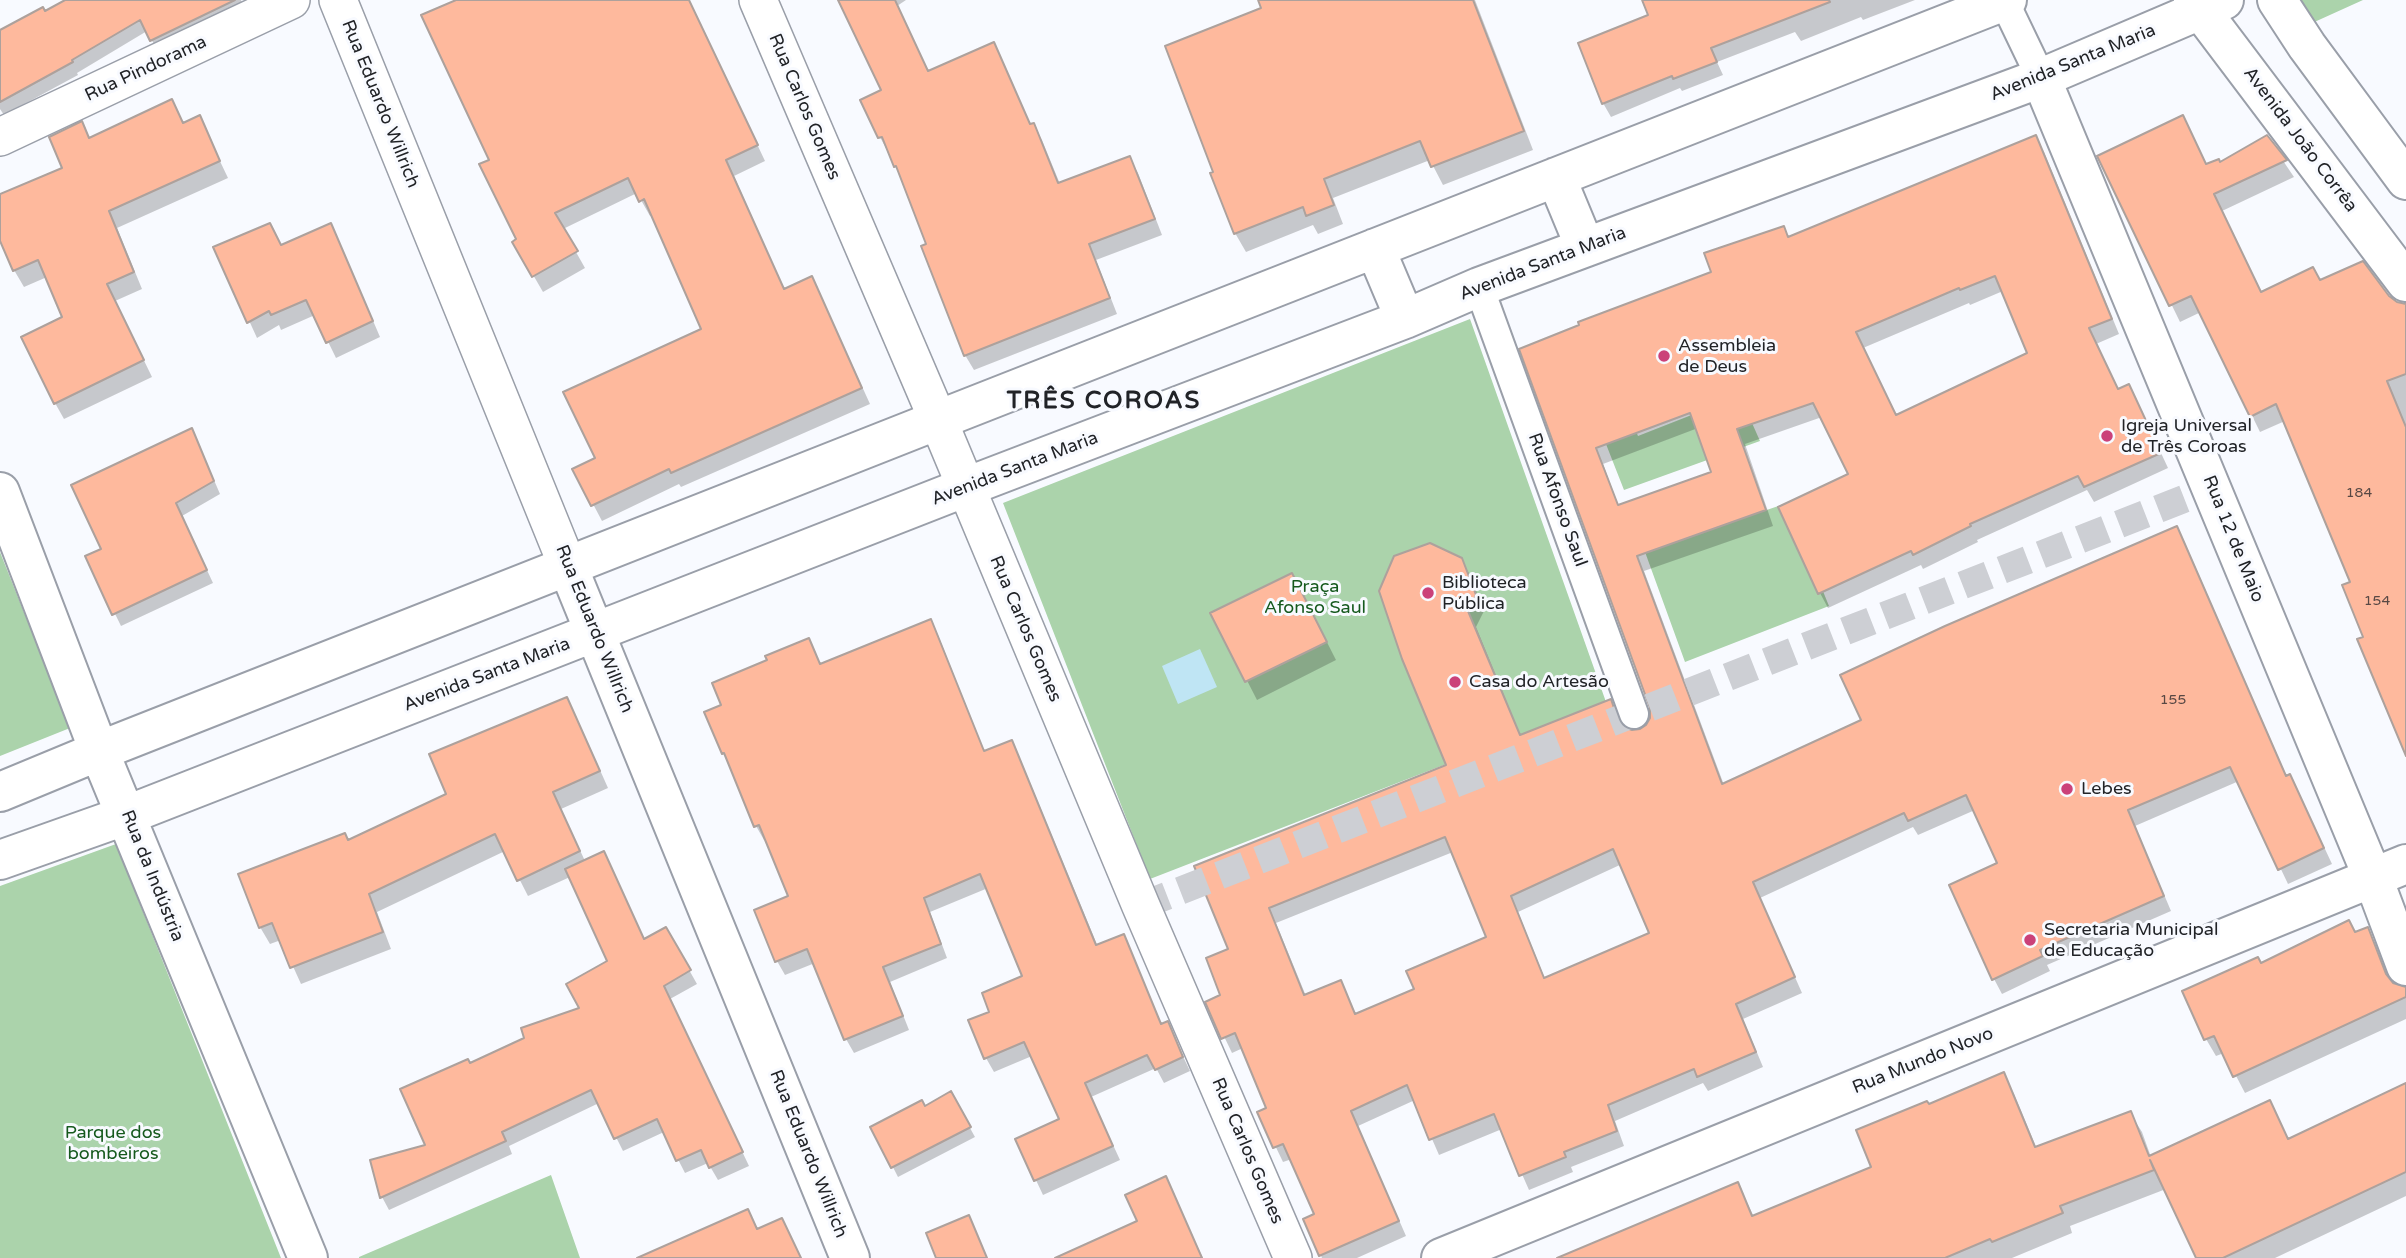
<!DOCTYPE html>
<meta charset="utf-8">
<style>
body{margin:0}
canvas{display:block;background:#f8faff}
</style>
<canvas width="2406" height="1258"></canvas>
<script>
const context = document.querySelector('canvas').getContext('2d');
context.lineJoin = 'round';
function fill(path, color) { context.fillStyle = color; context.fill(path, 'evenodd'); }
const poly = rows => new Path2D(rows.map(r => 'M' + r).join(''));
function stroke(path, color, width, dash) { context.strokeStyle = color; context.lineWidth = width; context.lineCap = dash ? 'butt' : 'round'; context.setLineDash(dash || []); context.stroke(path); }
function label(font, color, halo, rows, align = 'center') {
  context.font = font + ' "Varela Round",sans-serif'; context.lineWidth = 6; context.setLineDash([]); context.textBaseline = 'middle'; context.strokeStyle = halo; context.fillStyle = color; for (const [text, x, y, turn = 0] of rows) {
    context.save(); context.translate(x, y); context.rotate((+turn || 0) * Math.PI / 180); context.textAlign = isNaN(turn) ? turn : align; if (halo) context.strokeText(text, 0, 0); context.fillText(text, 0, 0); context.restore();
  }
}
fill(poly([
 [2301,0,2363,0,2310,24],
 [1470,319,1606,702,1150,879,1003,503],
 [1603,353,1638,436,1740,396,1760,441,1624,490,1573,360],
 [1787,503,1829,606,1685,662,1645,552],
 [0,552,70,728,0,756],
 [116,844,281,1258,0,1258,0,886],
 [551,1175,580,1258,359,1258,359,1257]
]), '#abd3ab');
fill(poly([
 [1200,649,1217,687,1178,704,1162,666]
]), '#bfe5f4');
fill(poly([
 [96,0,241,0,245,10,158,52,147,31,77,73,78,75,4,115,0,109,0,32,44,13],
 [460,0,689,0,765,161,734,176,785,291,820,294,870,404,681,487,679,484,602,521,575,470,597,459,703,330,653,215,650,216,637,193,563,229,585,268,543,292,514,242,518,240,491,161],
 [839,0,906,0,897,6,929,73,993,44,1031,126,1034,125,1042,140,1060,184,1129,158,1138,173,1162,235,1096,260,1117,314,974,370,965,355,928,245,902,179,880,137,883,91],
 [1281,0,1475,0,1533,150,1443,185,1430,160,1333,198,1343,224,1318,234,1313,225,1246,252,1235,233],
 [1653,0,1915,0,1863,20,1861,17,1801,41,1795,32,1717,62,1723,75,1682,91,1680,88,1611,117,1603,103,1650,16],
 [172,101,184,124,199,117,228,178,117,228,142,289,115,301,152,377,64,419,55,403,64,318,47,277,24,287,14,270,0,236,0,196,65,169,82,124,90,139],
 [2035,137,2044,152,2119,334,2096,344,2119,391,2137,401,2168,468,2094,502,2087,490,1977,540,1978,542,1923,569,1921,565,1828,608,1820,593,1851,475,1822,417,1745,444,1773,526,1644,571,1724,785,1863,720,2177,528,2185,543,2287,777,2290,776,2298,791,2332,864,2288,884,2239,781,2135,826,2171,911,2047,965,2050,971,2002,994,1994,979,2000,864,1975,810,1918,835,1913,827,1760,898,1802,993,1743,1019,1763,1067,1708,1091,1703,1083,1615,1121,1624,1146,1571,1167,1573,1172,1529,1190,1502,1129,1439,1155,1415,1100,1358,1126,1406,1236,1357,1258,1322,1258,1305,1220,1317,1215,1292,1159,1283,1162,1259,1112,1268,1109,1243,1048,1232,1053,1208,1003,1223,996,1230,950,1197,867,1448,766,1461,559,1470,575,1484,611,1476,627,1521,737,1610,701,1623,729,1632,732,1648,726,1652,718,1651,708,1521,350,1713,273,1784,228,1789,238],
 [2003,291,2029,354,1897,417,1863,348,1969,303,1970,305],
 [1698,428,1714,473,1619,507,1603,464],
 [1453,852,1488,938,1417,990,1356,1015,1340,982,1306,996,1276,923],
 [1622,864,1651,934,1545,979,1518,912],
 [2267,137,2294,177,2222,211,2262,294,2320,282,2388,297,2396,303,2406,307,2406,754,2365,638,2352,582,2285,421,2260,432,2201,312,2180,322,2099,156,2207,166,2220,164],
 [330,225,339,241,380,337,336,358,315,315,281,330,279,325,257,338,216,248,281,247],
 [198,443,220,494,182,516,213,583,121,626,87,557,103,550],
 [1302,593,1336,660,1257,700,1213,614],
 [930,621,938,635,985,753,1011,742,1019,756,1098,947,1123,936,1162,1025,1167,1023,1190,1071,1164,1083,1156,1068,1091,1097,1120,1160,1043,1195,1017,1140,1061,1120,1032,1056,994,1072,986,1058,992,1013,1024,977,988,888,930,912,947,958,890,982,909,1030,854,1053,846,1039,815,963,785,975,777,961,791,897,767,839,764,840,756,826,706,713,723,706,769,661,809,641,821,666],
 [567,699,576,716,608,788,561,809,585,861,645,941,666,929,697,984,670,999,749,1166,718,1180,708,1163,685,1173,664,1132,623,1151,599,1103,509,1146,512,1154,389,1210,382,1197,372,1161,428,1146,469,1066,582,1009,609,962,570,877,528,896,505,851,377,912,391,949,301,984,281,940,270,944,260,927,348,842,448,794],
 [2367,929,2377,946,2391,984,2406,989,2406,1019,2245,1093,2224,1053,2216,1056,2206,1039,2261,965],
 [2003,1074,2014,1094,2037,1149,2130,1113,2142,1132,2151,1157,2269,1103,2289,1140,2406,1085,2406,1196,2275,1258,2198,1258,2166,1189,2070,1226,2072,1233,2012,1258,1557,1258,1738,1184,1754,1217,1874,1168,1928,1106],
 [951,1094,975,1137,898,1177,873,1128,924,1108],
 [1165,1178,1203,1258,1075,1258,1139,1222]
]), '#0003');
const building = poly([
 [65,0,235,0,150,41,140,20,72,60,73,62,0,102,0,30,43,7,45,11,65,0],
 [456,0,689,0,758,145,726,160,784,289,812,276,862,388,671,473,669,469,591,506,572,469,595,458,563,392,701,329,644,199,639,202,628,178,555,213,578,251,532,277,512,242,516,239,479,164,489,160,421,15,456,0],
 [838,0,895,0,928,71,994,42,1030,124,1034,123,1058,183,1130,156,1155,219,1089,244,1110,298,964,356,921,246,926,244,896,166,894,167,882,137,878,138,860,100,881,90,838,0],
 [1258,0,1473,0,1524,131,1431,167,1420,141,1324,179,1334,205,1306,216,1303,207,1234,234,1210,173,1213,172,1165,46,1261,8,1258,0],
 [1642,0,1829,0,1830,2,1711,48,1717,62,1673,79,1672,76,1602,104,1578,43,1648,15,1642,0],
 [172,99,183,123,200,115,220,161,109,211,134,272,107,284,144,360,54,404,21,337,62,317,38,260,13,271,0,241,0,194,62,168,49,137,82,121,89,138,172,99],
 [2183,115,2206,164,2219,159,2220,162,2267,135,2287,160,2214,194,2261,292,2313,267,2320,280,2363,261,2389,296,2397,302,2406,304,2406,374,2387,381,2406,427,2406,756,2357,639,2363,637,2342,585,2350,582,2276,404,2250,417,2191,296,2169,306,2097,156,2183,115],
 [2036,135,2112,319,2089,328,2118,389,2129,384,2161,453,2084,487,2078,476,1970,524,1971,526,1913,555,1911,551,1818,594,1778,507,1848,474,1813,403,1737,429,1766,510,1637,556,1722,784,1861,720,1840,675,1945,626,2177,526,2286,776,2290,774,2324,848,2278,870,2230,767,2128,810,2164,896,2040,950,2043,956,1992,980,1949,885,1997,863,1966,795,1908,821,1904,813,1753,882,1795,977,1736,1004,1756,1052,1697,1077,1694,1069,1608,1105,1617,1131,1564,1152,1566,1157,1519,1176,1494,1114,1429,1140,1407,1085,1351,1111,1399,1221,1319,1256,1303,1219,1314,1214,1283,1144,1273,1148,1257,1112,1266,1108,1235,1033,1221,1039,1205,1002,1220,995,1206,958,1228,949,1194,866,1446,765,1402,659,1379,591,1394,556,1430,543,1462,558,1476,595,1468,611,1520,735,1611,699,1618,720,1624,727,1632,730,1640,729,1646,725,1650,718,1650,708,1519,349,1579,325,1578,322,1711,272,1704,253,1784,226,1788,237,2036,135],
 [1995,276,2027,353,1896,415,1856,332,1959,288,1960,290,1995,276],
 [1690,413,1711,472,1618,505,1596,448,1690,413],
 [1445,837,1486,937,1406,971,1414,989,1355,1014,1341,980,1304,995,1269,908,1445,837],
 [1613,849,1649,933,1544,978,1511,896,1613,849],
 [270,223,281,245,331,223,373,321,326,343,306,300,271,315,269,311,247,323,213,247,270,223],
 [192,428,214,481,176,503,207,570,112,615,85,556,101,549,71,485,192,428],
 [1292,573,1327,642,1245,682,1210,613,1292,573],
 [931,619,984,751,1012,740,1096,945,1124,934,1161,1024,1168,1021,1183,1057,1155,1070,1147,1055,1085,1083,1113,1146,1034,1181,1015,1139,1059,1119,1024,1042,984,1059,968,1020,989,1012,982,993,1022,976,980,874,924,898,941,944,883,967,903,1016,844,1040,807,949,775,962,754,910,788,896,759,825,754,827,724,753,722,754,704,712,721,705,712,683,767,660,765,656,809,638,820,664,931,619],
 [567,697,600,771,553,792,580,851,517,881,495,834,369,894,383,932,290,968,272,923,259,928,238,874,345,833,348,840,446,794,429,754,567,697],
 [604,851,644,939,666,927,691,970,664,986,743,1152,709,1168,701,1150,676,1161,657,1119,614,1139,591,1090,502,1132,506,1141,380,1198,370,1160,425,1145,400,1089,468,1059,470,1063,524,1038,521,1028,579,1008,566,984,607,961,565,869,604,851],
 [2349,920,2355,932,2368,927,2386,974,2393,983,2406,987,2406,997,2233,1077,2214,1036,2204,1040,2182,991,2258,957,2261,963,2349,920],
 [2004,1072,2035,1147,2131,1111,2149,1156,2270,1100,2288,1139,2406,1083,2406,1172,2223,1258,2196,1258,2150,1160,2154,1170,2060,1206,2063,1213,1992,1242,1990,1239,1945,1258,1557,1258,1738,1182,1752,1216,1871,1167,1856,1130,1927,1101,1929,1104,2004,1072],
 [951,1091,971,1127,891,1168,870,1127,922,1100,925,1106,951,1091],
 [1166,1176,1202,1258,1055,1258,1137,1221,1125,1195,1166,1176],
 [748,1209,757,1229,782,1218,801,1258,637,1258,748,1209],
 [969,1215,987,1258,936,1258,926,1233,969,1215]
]);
fill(building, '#feb99d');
stroke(building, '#ada19c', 2);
stroke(poly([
 [1141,906,2212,488]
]), '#cdcfd4', 28, [28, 14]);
const pedestrian = poly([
 [2004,1,2041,78],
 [1479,287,1634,714]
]);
const minor = poly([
 [338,0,568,567],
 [758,0,938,420,1141,906,1293,1258],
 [0,137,291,0]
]);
const tertiary = poly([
 [2041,78,2373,878],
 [0,492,99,751]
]);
const secondary = poly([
 [2193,0,2406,282],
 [2277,0,2307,46,2406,180],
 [1556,177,1585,247],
 [1375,248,1405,319],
 [568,567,850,1258],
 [99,751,308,1258],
 [0,792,99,751,938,420,2007,0],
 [0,860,127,815,966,487,1405,319,1479,287,2041,78,2224,0],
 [2373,878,2406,966],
 [1441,1258,2406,864]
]);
stroke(pedestrian, '#9a9fa9', 32);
stroke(minor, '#9a9fa9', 40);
stroke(tertiary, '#9a9fa9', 42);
stroke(secondary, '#9a9fa9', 42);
stroke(pedestrian, '#fff', 28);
stroke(minor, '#fff', 37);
stroke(tertiary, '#fff', 38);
stroke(secondary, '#fff', 38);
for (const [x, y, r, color] of [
 [1664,356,7,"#cb4179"],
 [2107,436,7,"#cb4179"],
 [1428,593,7,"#cb4179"],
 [1455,682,7,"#cb4179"],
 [2067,789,7,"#cb4179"],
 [2030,940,7,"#cb4179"]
]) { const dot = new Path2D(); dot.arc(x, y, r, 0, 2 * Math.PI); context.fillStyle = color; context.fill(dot); stroke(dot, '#f8faff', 2.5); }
label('14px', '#584844', null, [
 ["184",2359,493],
 ["154",2377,601],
 ["155",2173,700]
]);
label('18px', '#212327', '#f8faff', [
 ["Avenida Santa Maria",2073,63,-22],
 ["Rua Pindorama",146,69,-25],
 ["Rua Eduardo Willrich",380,104,68],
 ["Rua Carlos Gomes",804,107,67],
 ["Avenida João Corrêa",2300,140,53],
 ["Avenida Santa Maria",1543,264,-21],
 ["Avenida Santa Maria",1015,469,-21],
 ["Rua Afonso Saul",1557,500,70],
 ["Rua 12 de Maio",2233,539,68],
 ["Rua Eduardo Willrich",594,629,68],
 ["Rua Carlos Gomes",1025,629,67],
 ["Avenida Santa Maria",487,675,-21],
 ["Rua da Indústria",152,876,68],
 ["Rua Mundo Novo",1923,1061,-22],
 ["Rua Carlos Gomes",1247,1151,67],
 ["Rua Eduardo Willrich",808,1154,68]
]);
label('18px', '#212327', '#f8faff', [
 ["Assembleia",1678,346],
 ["de Deus",1678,367],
 ["Igreja Universal",2121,426],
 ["de Três Coroas",2121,447],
 ["Biblioteca",1442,583],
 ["Pública",1442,604],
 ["Casa do Artesão",1469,682],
 ["Lebes",2081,789],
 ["Secretaria Municipal",2044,930],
 ["de Educação",2044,951]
], 'left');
label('18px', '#15591d', '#f8faff', [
 ["Praça",1315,587],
 ["Afonso Saul",1315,608],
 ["Parque dos",113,1133],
 ["bombeiros",113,1154]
]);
context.letterSpacing = '2px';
label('bold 24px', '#212327', '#f8faff', [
 ["TRÊS COROAS",1104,402]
]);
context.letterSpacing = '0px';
</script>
